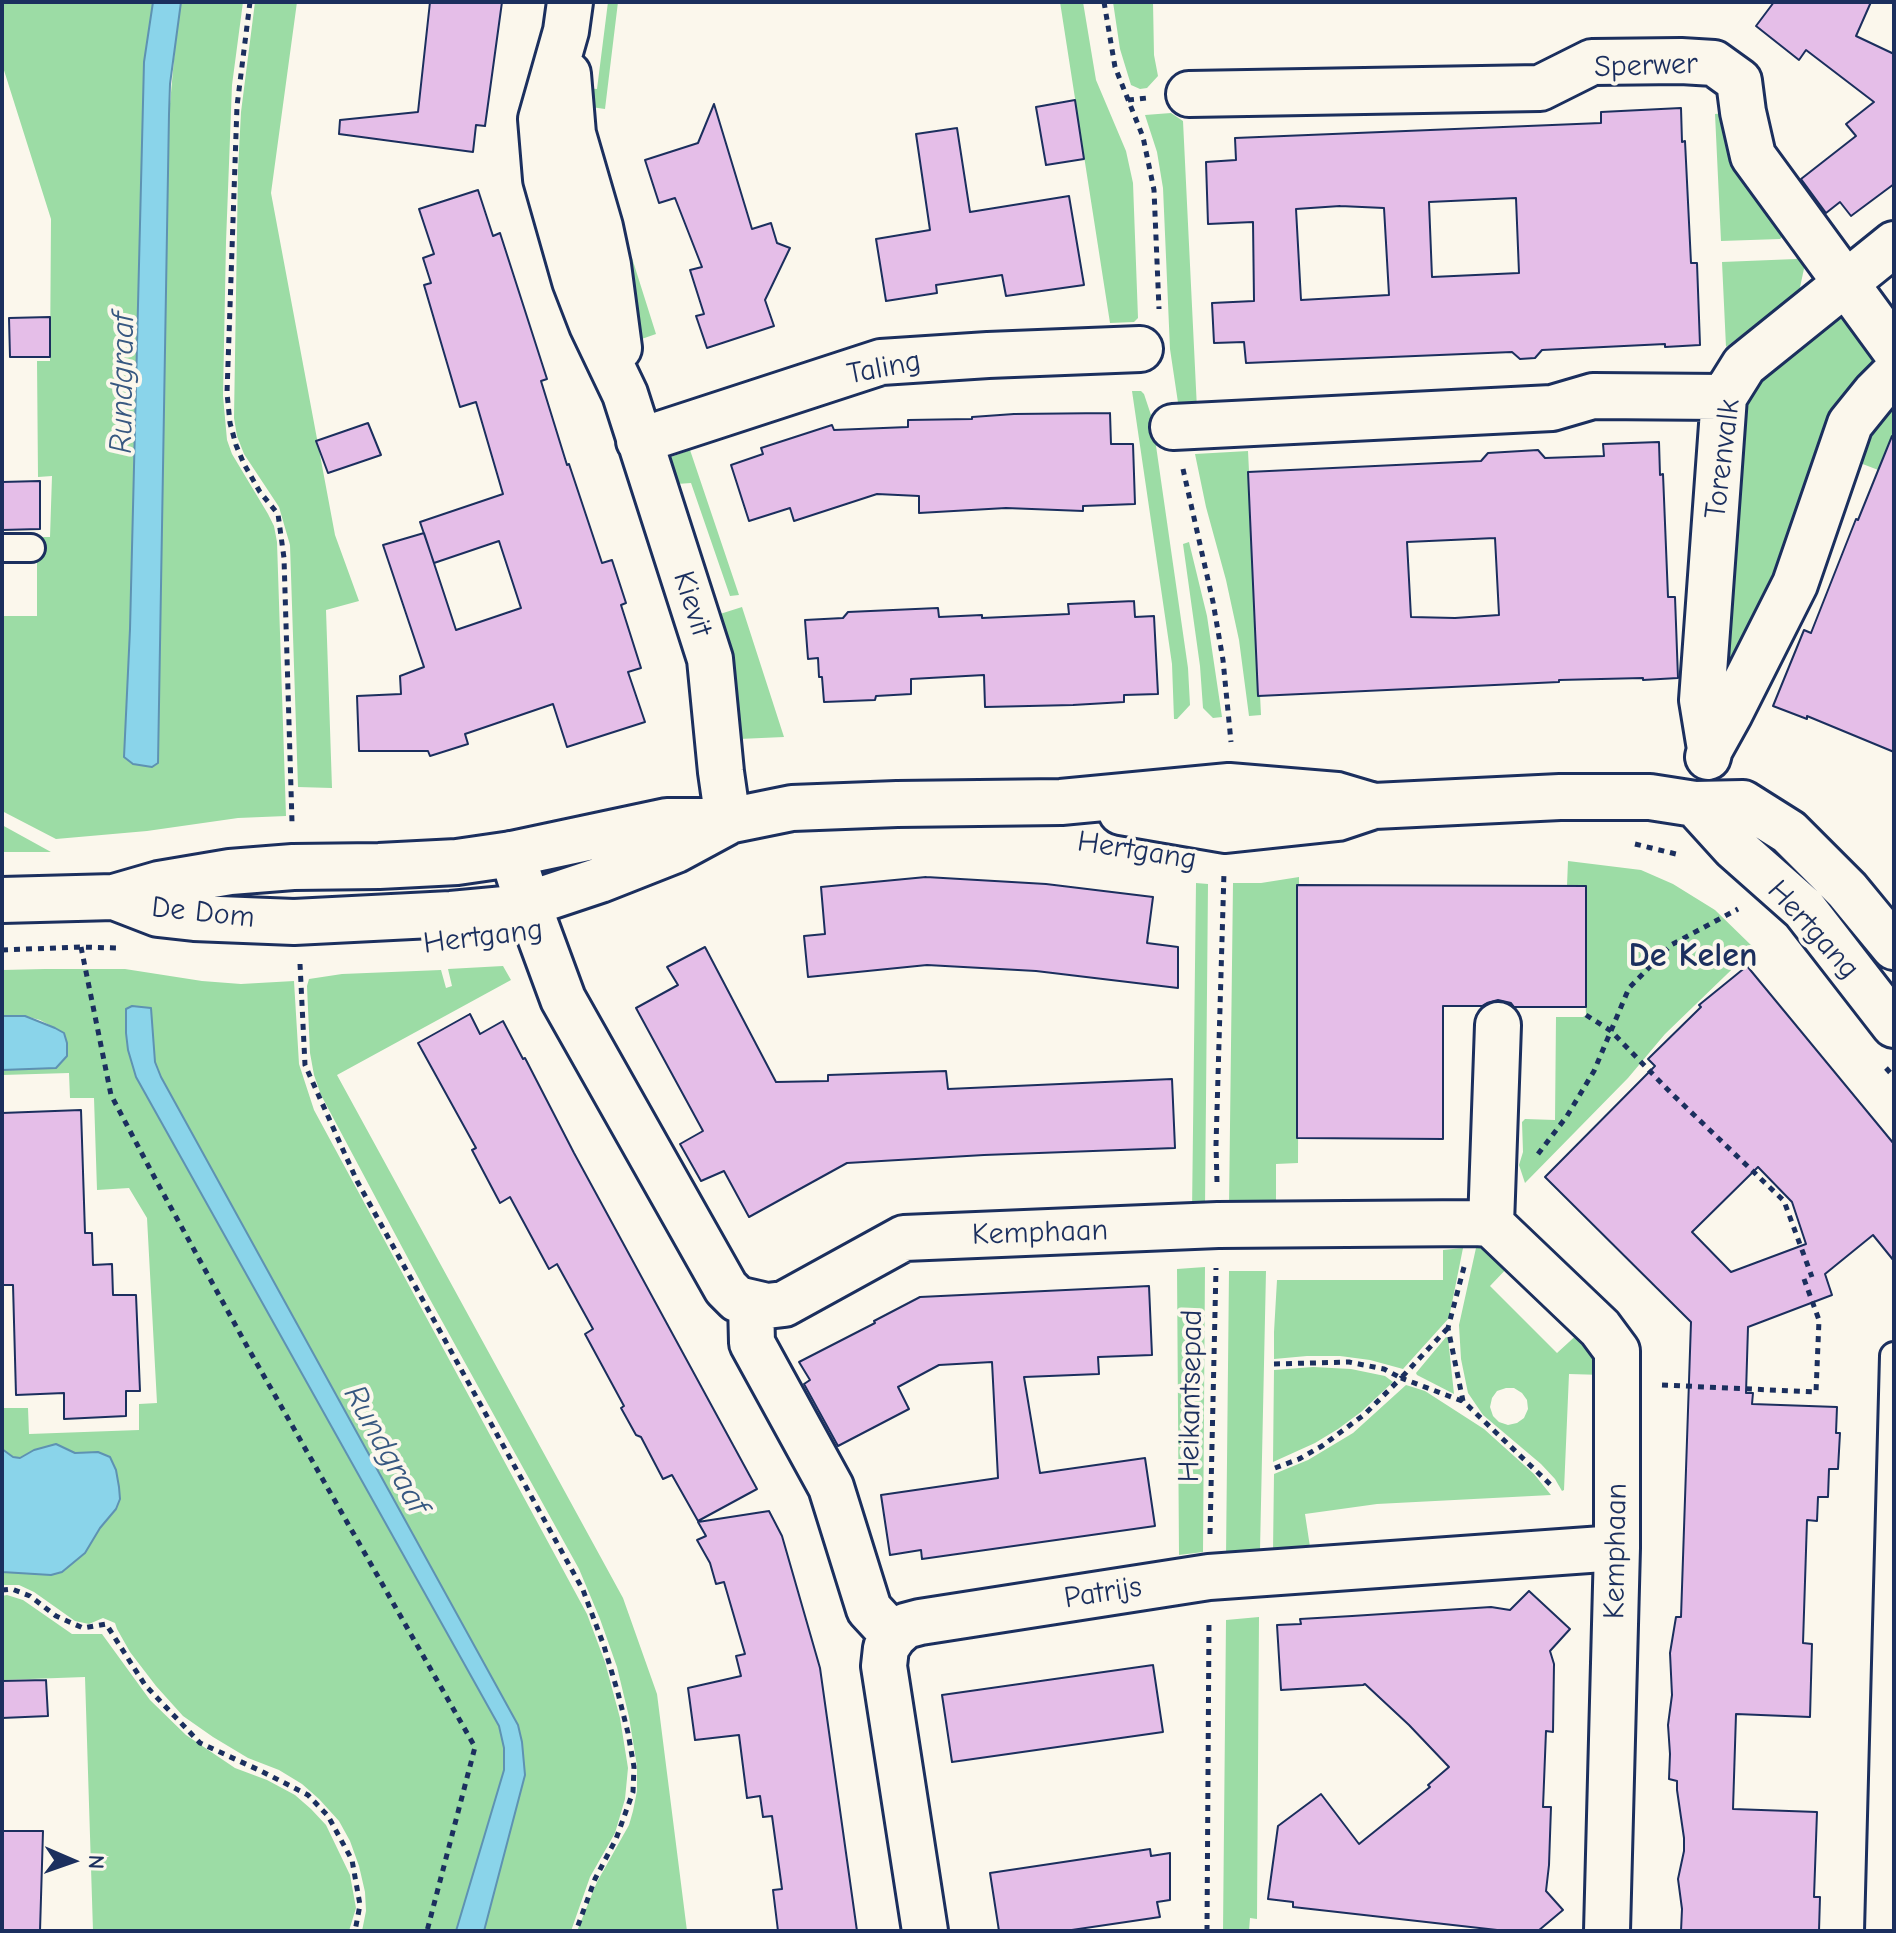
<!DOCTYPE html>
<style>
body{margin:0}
#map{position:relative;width:1896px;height:1933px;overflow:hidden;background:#fbf7ec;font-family:"Comic Neue",sans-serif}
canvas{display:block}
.frame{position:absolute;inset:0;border:4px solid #1b2f5e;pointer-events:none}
.north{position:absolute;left:32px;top:1821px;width:80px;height:80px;-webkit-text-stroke:6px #fbf7ec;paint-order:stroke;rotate:92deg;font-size:22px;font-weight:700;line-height:32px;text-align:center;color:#1b2f5e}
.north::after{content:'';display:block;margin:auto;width:28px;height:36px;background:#1b2f5e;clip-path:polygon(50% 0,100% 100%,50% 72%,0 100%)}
</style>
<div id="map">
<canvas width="1896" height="1933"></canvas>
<div class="frame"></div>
<div class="north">N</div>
</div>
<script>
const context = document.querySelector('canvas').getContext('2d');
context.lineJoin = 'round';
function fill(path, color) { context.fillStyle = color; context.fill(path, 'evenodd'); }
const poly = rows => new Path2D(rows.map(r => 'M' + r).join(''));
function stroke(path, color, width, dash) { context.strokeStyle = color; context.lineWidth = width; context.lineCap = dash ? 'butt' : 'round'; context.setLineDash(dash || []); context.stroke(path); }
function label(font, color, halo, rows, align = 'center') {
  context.font = font + ' "Comic Neue",sans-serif'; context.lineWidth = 8; context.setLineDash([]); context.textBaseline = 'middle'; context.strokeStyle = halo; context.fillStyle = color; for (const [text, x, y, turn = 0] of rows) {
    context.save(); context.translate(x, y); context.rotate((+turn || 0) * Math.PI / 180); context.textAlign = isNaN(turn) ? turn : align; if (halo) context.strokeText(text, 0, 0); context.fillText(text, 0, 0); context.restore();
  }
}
fill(poly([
 [2,2,153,2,144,62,130,629,124,756,152,767,158,763,169,115,175,48,181,2,243,2,232,85,226,242,223,396,227,440,232,454,268,514,274,526,277,542,286,816,238,818,147,831,56,839,2,811,2,616,37,616,37,537,50,537,52,476,38,477,37,361,50,361,51,219,2,64],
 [255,2,297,2,271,193,335,535,359,601,326,610,332,788,298,787,290,545,279,507,244,454,237,436,234,418,238,170,241,112],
 [608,2,618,2,605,109,584,106,585,88,597,89],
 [1060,2,1083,2,1096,80,1126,151,1133,183,1138,318,1134,322,1110,323],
 [1113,2,1153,2,1154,55,1158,76,1147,88,1140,89,1131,85,1120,49],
 [1171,113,1183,121,1197,409,1180,416,1170,349,1163,188,1157,152,1145,115],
 [1725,113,1744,181,1754,197,1783,236,1780,239,1721,241,1715,114],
 [1799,257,1805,264,1799,292,1726,347,1722,262,1796,259],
 [632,258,656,334,633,342,622,261],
 [1839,314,1844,316,1876,360,1724,707,1744,390],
 [1132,391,1141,391,1144,394,1152,418,1188,668,1190,705,1177,719,1174,719,1172,664],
 [1894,404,1894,476,1860,463,1872,436],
 [690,450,739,595,730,596,691,483,677,484,668,458],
 [1248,451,1261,715,1249,716,1239,640,1226,580,1206,507,1195,454],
 [1189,542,1207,616,1222,717,1213,718,1203,708,1200,666,1183,544],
 [742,607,784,737,739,739,736,679,733,660,720,614],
 [2,825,51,852,2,852],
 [1568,861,1641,870,1673,884,1715,910,1754,948,1665,1034,1628,1078,1525,1183,1519,1165,1523,1152,1522,1122,1525,1119,1555,1120,1556,1017,1583,1017,1586,1015,1584,947,1586,886,1567,886],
 [1299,877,1298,1163,1276,1164,1276,1209,1229,1207,1233,883,1261,883],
 [1196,883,1208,884,1205,1207,1192,1212],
 [503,966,511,980,337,1075,623,1598,657,1694,687,1931,577,1931,597,1882,629,1825,633,1811,637,1791,637,1766,629,1717,617,1667,600,1619,579,1569,427,1294,321,1095,314,1075,310,1053,307,986,309,979,342,974,441,970,446,988,452,986,448,969],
 [45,969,125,969,202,981,241,984,294,981,299,1064,314,1110,587,1614,605,1662,620,1718,628,1768,625,1799,615,1833,590,1877,571,1931,484,1931,525,1775,522,1742,518,1725,161,1077,155,1062,151,1008,132,1006,136,1077,499,1726,504,1748,504,1770,456,1931,362,1931,366,1911,365,1892,359,1866,350,1841,339,1821,319,1799,302,1784,279,1770,248,1758,213,1737,183,1716,156,1686,130,1652,117,1629,115,1623,103,1618,89,1624,75,1621,34,1592,19,1585,2,1585,2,1572,51,1575,62,1572,85,1552,100,1528,116,1510,120,1499,116,1470,110,1457,98,1452,75,1453,56,1444,34,1450,20,1458,13,1457,2,1449,2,1337,4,1408,28,1408,29,1434,139,1430,139,1404,157,1403,147,1218,129,1188,97,1190,94,1098,70,1098,69,1073,2,1075,2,1070,56,1068,64,1033,40,1020,25,1016,2,1016,2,970],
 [1463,1248,1449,1318,1403,1369,1370,1360,1340,1356,1307,1356,1274,1359,1274,1332,1277,1280,1443,1280,1443,1250],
 [1476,1248,1490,1248,1511,1264,1490,1286,1557,1353,1581,1331,1604,1375,1569,1374,1564,1490,1562,1491,1555,1479,1541,1464,1483,1415,1468,1393,1461,1359,1459,1325],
 [1506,1388,1514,1388,1522,1393,1527,1400,1528,1409,1524,1418,1517,1423,1508,1425,1499,1422,1493,1416,1490,1407,1492,1398,1497,1391],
 [1205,1267,1203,1552,1179,1555,1177,1269],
 [1229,1271,1266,1271,1260,1550,1226,1556],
 [1446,1337,1448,1338,1454,1394,1417,1375,1416,1373],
 [1313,1367,1351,1369,1385,1376,1393,1382,1361,1412,1338,1429,1315,1443,1273,1462,1274,1370],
 [1406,1385,1425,1391,1484,1429,1534,1474,1551,1495,1377,1504,1305,1514,1310,1547,1273,1551,1274,1474,1308,1460,1353,1433],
 [7,1595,23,1600,72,1634,102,1634,150,1700,186,1735,235,1768,267,1780,295,1795,311,1809,326,1825,350,1875,356,1908,349,1931,93,1931,85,1677,2,1680,2,1596],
 [1259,1617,1257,1919,1250,1918,1249,1931,1223,1931,1226,1620]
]), '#9cdca5');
const water = poly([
 [153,2,181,2,170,84,169,114,158,763,152,767,133,764,124,757,130,629,144,62,153,2],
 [132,1006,151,1008,155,1062,161,1077,518,1725,522,1742,525,1775,484,1931,456,1931,504,1770,504,1748,499,1726,136,1077,128,1050,126,1033,126,1009,132,1006],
 [2,1016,25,1016,55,1028,64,1033,67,1043,67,1056,56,1068,2,1070,2,1016],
 [56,1444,75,1453,98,1452,110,1457,116,1470,119,1487,120,1499,116,1509,100,1528,85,1553,62,1572,51,1575,2,1572,2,1449,13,1457,20,1458,34,1450,56,1444]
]);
fill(water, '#8ad4ea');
stroke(water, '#5e92b2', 2);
const building = poly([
 [430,2,502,2,485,126,476,125,473,152,339,134,340,120,418,112,430,2],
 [1774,2,1871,2,1856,36,1894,54,1894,184,1851,216,1840,202,1826,213,1801,179,1856,136,1846,124,1874,102,1806,50,1799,60,1756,26,1774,2],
 [1075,100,1084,159,1046,165,1036,107,1075,100],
 [714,104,752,229,771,223,777,243,790,248,765,300,774,326,707,348,696,316,704,314,690,270,702,267,675,198,659,203,645,160,698,143,714,104],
 [1681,108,1682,142,1685,141,1691,263,1697,263,1700,345,1665,347,1665,344,1542,350,1535,358,1520,359,1512,352,1246,363,1244,342,1214,343,1212,303,1254,301,1253,222,1208,224,1206,162,1236,160,1235,138,1601,123,1601,112,1681,108],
 [1516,198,1519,273,1432,277,1429,202,1516,198],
 [1340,206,1384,208,1389,295,1301,300,1296,209,1340,206],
 [957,128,970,212,1069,196,1084,285,1006,296,1002,275,936,285,937,293,886,301,876,239,930,230,916,134,957,128],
 [478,190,493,236,500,233,547,379,541,381,567,465,569,464,602,563,612,560,626,603,621,605,641,668,628,672,645,722,567,747,553,704,465,734,468,744,430,756,428,751,359,751,357,696,401,694,400,676,424,667,383,545,424,533,456,630,521,608,499,541,434,563,420,522,503,494,476,402,460,407,424,285,431,283,423,258,434,254,419,209,478,190],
 [50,317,50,357,10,357,9,318,50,317],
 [1110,413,1111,444,1133,444,1135,504,1083,506,1083,511,1006,508,919,513,919,496,877,494,794,521,790,508,749,521,731,465,763,454,761,448,832,425,834,430,908,427,908,420,972,419,972,417,1014,414,1110,413],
 [368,423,381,455,328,473,316,441,368,423],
 [1892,436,1894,436,1894,752,1807,716,1807,719,1773,706,1804,630,1811,633,1856,519,1858,520,1892,436],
 [1659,442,1660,475,1663,474,1668,597,1675,597,1678,678,1643,680,1643,678,1559,680,1559,682,1258,696,1248,472,1481,461,1488,453,1538,450,1545,458,1604,456,1603,444,1659,442],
 [1495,538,1499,615,1455,618,1411,617,1407,542,1495,538],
 [40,481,40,529,2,530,2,482,40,481],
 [1134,601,1135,617,1154,616,1158,694,1124,695,1124,702,1073,705,985,707,984,675,911,679,911,694,876,696,875,700,824,702,822,677,819,677,818,658,808,659,805,620,843,618,848,612,938,608,939,617,982,615,982,618,1069,614,1068,604,1134,601],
 [926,877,1046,884,1153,897,1147,943,1178,947,1178,988,1036,971,927,965,808,977,804,936,825,934,821,887,926,877],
 [1297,885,1586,886,1586,1007,1514,1007,1511,1003,1498,1000,1487,1003,1482,1006,1443,1006,1443,1139,1297,1138,1297,885],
 [705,947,776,1082,828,1081,828,1075,946,1071,948,1089,1172,1079,1175,1148,984,1155,847,1163,749,1217,724,1171,701,1181,680,1144,703,1131,636,1008,678,985,667,967,705,947],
 [1747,966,1894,1144,1894,1261,1873,1235,1825,1274,1832,1295,1748,1327,1746,1393,1753,1393,1752,1404,1837,1407,1836,1433,1840,1433,1838,1469,1829,1469,1828,1497,1818,1497,1817,1521,1807,1520,1803,1643,1812,1644,1810,1717,1736,1714,1733,1809,1817,1812,1814,1897,1820,1897,1819,1931,1681,1931,1682,1909,1678,1879,1684,1851,1684,1838,1677,1790,1677,1781,1669,1779,1670,1754,1668,1725,1672,1695,1670,1653,1676,1617,1681,1617,1691,1322,1545,1177,1655,1066,1648,1059,1701,1007,1699,1005,1747,966],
 [1758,1167,1792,1202,1806,1244,1731,1272,1692,1232,1758,1167],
 [470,1014,480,1034,503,1021,523,1059,525,1058,574,1153,757,1489,698,1521,672,1475,663,1479,641,1437,636,1435,621,1408,624,1406,585,1334,593,1329,557,1264,549,1269,510,1197,500,1203,472,1150,476,1148,418,1043,470,1014],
 [81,1110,85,1233,92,1233,93,1265,112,1264,113,1295,136,1295,140,1391,126,1391,126,1416,64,1419,64,1393,16,1395,13,1285,2,1285,2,1113,81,1110],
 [1149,1286,1152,1355,1098,1357,1099,1374,1024,1377,1040,1473,1145,1458,1155,1526,922,1559,921,1550,890,1555,881,1495,998,1478,992,1362,939,1365,898,1387,909,1409,838,1446,804,1384,810,1380,799,1362,875,1323,874,1321,920,1297,1149,1286],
 [769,1511,782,1536,820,1668,857,1931,778,1931,773,1890,782,1889,772,1816,763,1817,760,1796,747,1798,739,1735,695,1740,688,1688,741,1676,736,1656,745,1654,724,1582,716,1584,710,1563,697,1540,706,1536,698,1522,769,1511],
 [1529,1591,1570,1629,1550,1651,1554,1664,1553,1732,1546,1731,1543,1807,1551,1807,1549,1865,1546,1891,1563,1910,1538,1931,1506,1931,1293,1907,1293,1902,1268,1899,1278,1826,1321,1794,1359,1844,1430,1787,1428,1785,1449,1767,1409,1725,1365,1684,1363,1685,1281,1690,1277,1625,1301,1624,1300,1619,1352,1616,1491,1607,1510,1610,1529,1591],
 [1153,1665,1163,1732,952,1762,942,1695,1153,1665],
 [46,1680,48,1716,2,1718,2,1681,46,1680],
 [2,1831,43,1831,40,1931,2,1931,2,1831],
 [1150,1849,1151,1856,1170,1853,1170,1900,1157,1902,1160,1917,1065,1931,999,1931,990,1873,1150,1849]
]);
fill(building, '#e5bee8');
stroke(building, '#1b2f5e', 2);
const service = poly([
 [2,548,31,548],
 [1879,1931,1894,1356]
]);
const minor = poly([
 [570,2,566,31,541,119,546,179,575,281,592,325,625,394,710,659,721,772,728,821],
 [568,74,573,134,600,227,608,265,619,348],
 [1189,94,1540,88,1592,62,1681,61,1714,63,1739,81,1743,112,1753,156,1894,349],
 [1173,427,1552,408,1593,396,1724,397],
 [639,441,881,362,988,355,1140,349],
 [1710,749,1702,700,1724,397,1744,365,1894,244],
 [1708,757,1710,749,1730,713,1795,584,1850,424,1875,393,1894,374],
 [512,854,528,904,563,999,726,1288,737,1299,767,1306,784,1304,904,1238,1218,1225,1475,1223,1491,1224,1600,1328,1617,1351,1617,1548,1607,1931],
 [1491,1224,1498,1025],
 [751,1303,752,1343,831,1487,869,1609,894,1636],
 [925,1931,884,1666,886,1648,894,1636,905,1626,920,1622,1209,1577,1617,1548]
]);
const tertiary = poly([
 [1695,804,1734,847,1804,909,1894,1025],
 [1121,812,1226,830,1338,818,1374,806,1560,797,1650,797,1695,804,1743,803,1789,832,1847,890,1894,947],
 [114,897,158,914,194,918,294,922,451,914,505,909,528,904,600,880,676,850,726,823],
 [2,900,114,897,159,884,230,872,293,867,379,866,457,862,512,854,667,821,728,821,792,808,897,804,1061,802,1229,786,1337,795,1374,806]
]);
stroke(service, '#1b2f5e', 32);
stroke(minor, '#1b2f5e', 50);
stroke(tertiary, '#1b2f5e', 50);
stroke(poly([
 [250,2,237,106,227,393,230,423,236,445,244,464,260,492,278,514,284,558,292,822],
 [1104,2,1115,67,1143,137,1154,190,1159,309],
 [1128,100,1147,98],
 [1183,469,1213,602,1223,660,1231,742],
 [1635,844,1680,855],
 [81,947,111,1095,158,1184,248,1348,475,1747,427,1931],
 [2,950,81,947,117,948],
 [300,964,305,1065,357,1181,583,1590,604,1646,618,1693,628,1733,634,1767,633,1792,616,1839,595,1879,576,1931],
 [1586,1015,1611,1031,1670,1092,1784,1201,1812,1277],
 [1886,1068,1894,1077],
 [1538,1154,1567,1116,1594,1071,1629,988,1671,945,1738,909],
 [1217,1182,1216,1145,1224,872],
 [1464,1267,1448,1328,1463,1401,1554,1488],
 [1274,1364,1349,1362,1384,1369,1401,1378,1447,1329],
 [1662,1385,1816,1392,1819,1320,1804,1279],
 [1275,1468,1299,1459,1322,1446,1365,1414,1401,1378,1462,1401],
 [1210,1534,1216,1268],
 [2,1590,12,1589,30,1596,56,1616,83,1628,106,1624,145,1685,200,1743,261,1771,308,1795,328,1816,352,1860,360,1905,355,1931],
 [1207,1931,1209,1620]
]), '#1b2f5e', 5, [6, 6]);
stroke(service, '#fbf7ec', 26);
stroke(minor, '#fbf7ec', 44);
stroke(tertiary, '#fbf7ec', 44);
label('30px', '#1b2f5e', '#fbf7ec', [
 ["Sperwer",1646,66,-2],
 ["Taling",884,368,-11],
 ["Torenvalk",1723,459,-83],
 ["Kievit",692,604,72],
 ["Hertgang",1137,851,9],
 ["De Dom",203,913,6],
 ["Hertgang",1813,930,48],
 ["Hertgang",483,937,-7],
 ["Kemphaan",1040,1233,-2],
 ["Heikantsepad",1191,1396,-89],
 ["Kemphaan",1616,1551,-89],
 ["Patrijs",1103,1593,-9]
]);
label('italic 32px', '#375881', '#fbf7ec', [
 ["Rundgraaf",123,383,-89],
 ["Rundgraaf",386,1450,61]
]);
label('bold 34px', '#1b2f5e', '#fbf7ec', [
 ["De Kelen",1693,956]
]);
</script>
